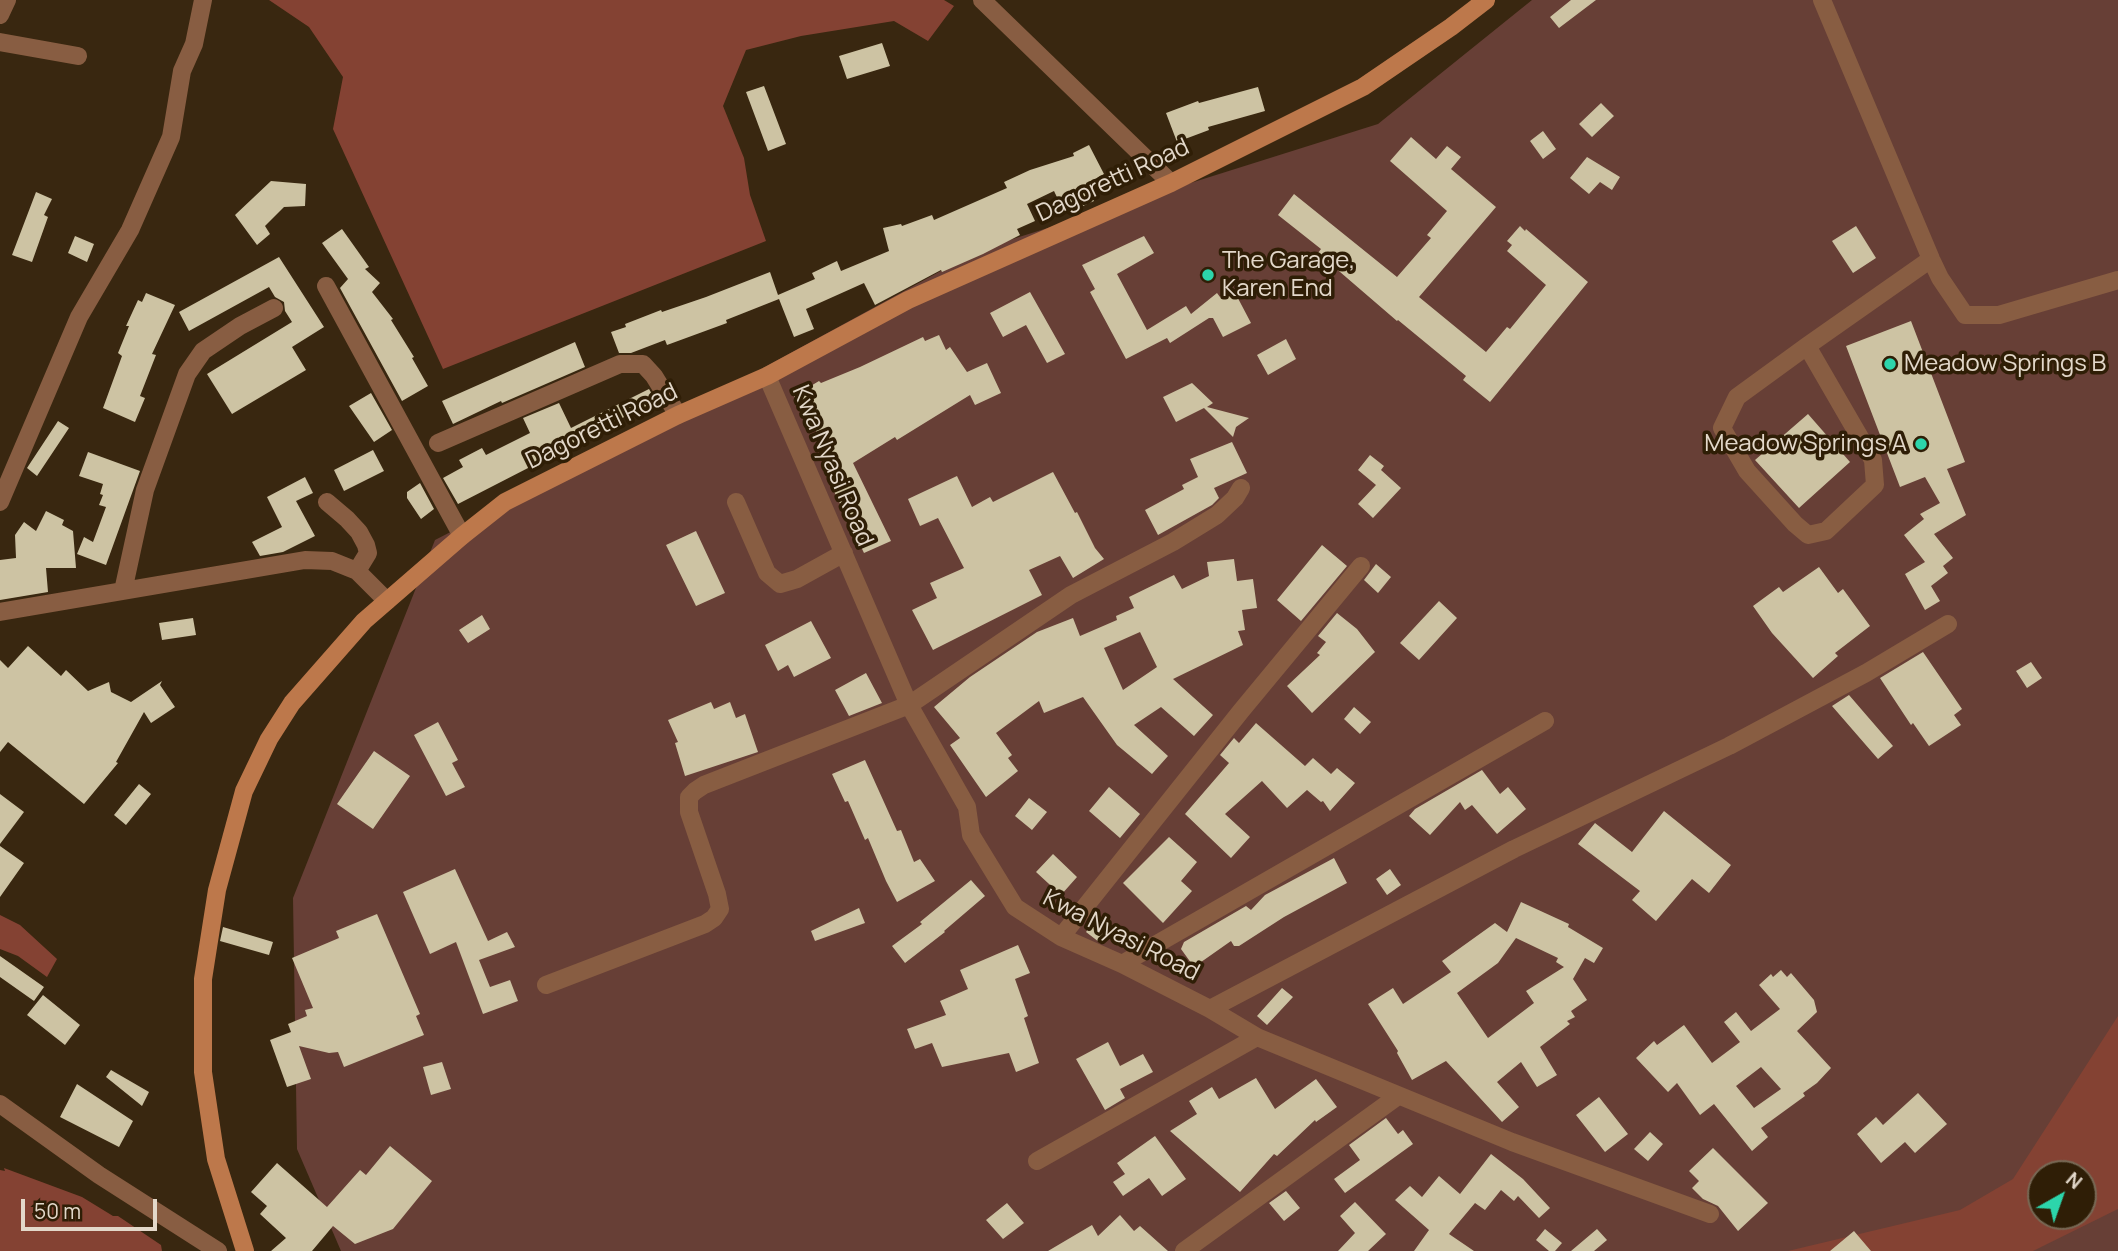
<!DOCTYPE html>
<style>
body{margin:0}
#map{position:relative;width:2118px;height:1251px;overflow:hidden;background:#392710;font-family:Manrope,sans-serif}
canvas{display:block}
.north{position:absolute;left:2027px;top:1160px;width:70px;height:70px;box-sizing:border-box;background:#2f1e06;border:2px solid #776854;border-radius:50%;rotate:40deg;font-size:19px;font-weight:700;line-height:28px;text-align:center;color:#e3d8ca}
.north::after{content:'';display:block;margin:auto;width:24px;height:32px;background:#2cd5ab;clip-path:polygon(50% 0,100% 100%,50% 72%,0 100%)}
.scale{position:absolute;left:21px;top:1199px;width:136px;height:32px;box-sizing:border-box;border:4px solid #e3d8ca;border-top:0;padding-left:9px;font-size:21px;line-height:24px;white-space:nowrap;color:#e3d8ca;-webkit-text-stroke:5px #2f1e06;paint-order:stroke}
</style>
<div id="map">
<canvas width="2118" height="1251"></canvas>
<div class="north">N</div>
<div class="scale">50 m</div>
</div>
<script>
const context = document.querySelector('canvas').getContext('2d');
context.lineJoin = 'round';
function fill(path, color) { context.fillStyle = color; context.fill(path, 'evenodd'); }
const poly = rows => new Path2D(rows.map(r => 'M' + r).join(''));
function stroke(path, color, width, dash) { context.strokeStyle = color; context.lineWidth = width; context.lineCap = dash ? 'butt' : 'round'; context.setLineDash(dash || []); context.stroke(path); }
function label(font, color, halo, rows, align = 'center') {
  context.font = font + ' Manrope,sans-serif'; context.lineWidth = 7; context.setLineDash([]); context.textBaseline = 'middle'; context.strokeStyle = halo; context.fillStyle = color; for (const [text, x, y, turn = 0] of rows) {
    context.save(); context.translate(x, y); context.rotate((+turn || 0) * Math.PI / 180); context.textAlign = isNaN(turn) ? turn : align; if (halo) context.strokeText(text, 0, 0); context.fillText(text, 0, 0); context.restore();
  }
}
fill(poly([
 [1532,0,2118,0,2118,1251,341,1251,297,1149,293,898,435,540,657,426,981,249,1378,124],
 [2041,1174,2083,1174,2083,1216,2041,1216]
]), '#673f36');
fill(poly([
 [269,0,944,0,954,6,928,41,894,21,801,36,746,50,723,106,744,158,750,195,766,241,443,369,333,129,343,77,309,27],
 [0,915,20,925,57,959,47,977,18,956,0,949],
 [2118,1016,2118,1209,2033,1251,1788,1251,1960,1210,2013,1179],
 [2041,1174,2083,1174,2083,1216,2041,1216],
 [4,1168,82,1197,113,1216,118,1216,161,1245,162,1251,0,1251,0,1170,5,1171]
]), '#844233');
fill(poly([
 [1571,0,1596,0,1559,28,1550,17],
 [882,43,890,66,847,79,839,56],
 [764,86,786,144,768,151,746,92],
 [1258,87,1265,111,1208,127,1209,130,1177,142,1166,113,1198,101,1199,103],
 [1601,103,1614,116,1592,137,1579,124],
 [1543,131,1556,149,1543,159,1530,141],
 [1411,137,1436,159,1447,146,1461,157,1451,169,1496,207,1419,297,1486,352,1507,327,1510,329,1546,285,1507,251,1512,245,1507,241,1520,226,1525,231,1526,229,1588,282,1490,402,1463,380,1466,376,1398,320,1397,321,1318,253,1321,249,1278,215,1294,194,1397,277,1431,238,1427,235,1447,211,1390,161],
 [1089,145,1104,174,1086,184,1094,201,1065,214,1054,191,1027,204,1035,221,1017,229,1020,235,983,254,942,272,941,270,875,305,864,283,806,309,814,329,794,337,779,299,726,320,727,323,667,345,665,340,631,353,619,353,611,332,626,327,625,324,661,310,662,312,706,297,770,272,778,295,815,279,812,273,837,261,841,271,889,251,883,228,901,224,902,226,932,215,934,220,1007,188,1004,182,1030,170,1074,156,1073,153],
 [1587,157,1620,177,1612,190,1600,182,1589,194,1570,178],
 [271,181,306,184,305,206,284,207,265,226,270,234,257,245,235,215],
 [36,192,52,199,44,215,48,217,32,262,12,255],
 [1856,226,1876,258,1853,273,1832,241],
 [342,229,369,267,365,269,380,283,372,292,393,319,391,320,414,357,412,358,428,386,402,401,340,288,348,279,322,243],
 [75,236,94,244,87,262,68,253],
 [1144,236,1154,253,1117,274,1147,330,1186,306,1191,314,1217,293,1220,297,1231,285,1251,323,1223,337,1213,318,1209,318,1170,343,1167,338,1126,359,1090,292,1095,289,1082,265],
 [279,257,324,327,292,347,306,370,232,414,207,374,292,322,285,311,284,302,275,297,269,287,189,331,179,312],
 [1030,292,1065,354,1047,363,1026,325,1003,337,990,313],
 [146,293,175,305,152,354,156,355,140,396,145,398,135,422,103,408,122,356,118,353,129,326,126,326,138,300,142,302],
 [1911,321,1965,462,1947,469,1966,515,1934,534,1953,558,1943,566,1948,573,1931,586,1940,601,1925,610,1905,574,1925,562,1904,535,1924,519,1920,514,1940,503,1925,477,1900,487,1846,346],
 [939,335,946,350,950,347,967,372,987,363,1001,393,975,405,970,395,897,440,895,437,853,463,891,541,864,553,830,483,844,476,794,396,819,381,821,383,860,367,923,337,925,341],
 [1286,339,1296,359,1268,375,1257,355],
 [575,342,585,367,502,403,501,401,453,424,442,401],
 [1192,383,1213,403,1207,407,1249,418,1236,427,1233,437,1204,408,1176,422,1163,397],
 [649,389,656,401,529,465,530,467,458,504,443,478,463,467,459,460,482,448,486,455,530,433,523,418,559,403,571,428],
 [371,393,392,430,374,442,349,406],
 [1808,414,1850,462,1799,508,1755,460],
 [58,421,69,428,37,476,27,468],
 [1232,442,1247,473,1214,488,1219,498,1212,505,1158,535,1145,510,1184,489,1182,485,1198,477,1190,459],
 [373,450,384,471,344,491,334,470],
 [88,452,140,471,106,565,77,554,84,537,93,542,106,507,99,505,103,495,100,494,103,484,79,476],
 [1370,455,1384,466,1381,470,1401,488,1373,518,1358,504,1376,485,1358,470],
 [1053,472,1075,513,1077,512,1095,548,1104,559,1073,578,1060,556,1029,570,1042,595,933,650,912,610,937,598,930,583,964,568,938,518,920,526,908,499,957,476,972,507,990,497,993,502],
 [305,477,313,493,296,501,315,536,283,552,260,556,252,542,282,527,267,497],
 [420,483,434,509,421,519,407,498,407,492],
 [46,511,64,520,62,525,73,531,76,568,46,568,48,592,0,600,0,560,16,558,15,535,24,522,36,531],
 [696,531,725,593,696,606,666,545],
 [1322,545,1347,566,1301,621,1277,600],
 [1234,559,1237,581,1253,579,1257,608,1242,610,1245,630,1238,631,1243,645,1173,679,1213,715,1194,736,1161,707,1134,725,1168,756,1152,774,1117,745,1083,697,1044,713,1039,701,996,733,1012,755,1008,758,1018,771,986,797,950,745,960,738,934,707,970,677,1037,632,1073,618,1080,636,1117,620,1116,616,1134,608,1129,597,1174,575,1182,589,1209,576,1207,562],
 [1140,632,1157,667,1123,690,1104,648],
 [1376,564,1391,577,1378,593,1364,580],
 [1819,567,1838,593,1843,589,1870,626,1835,653,1838,656,1813,678,1772,633,1753,606,1779,587,1783,592],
 [1439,601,1457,618,1419,660,1400,643],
 [1337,613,1357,629,1375,652,1312,713,1287,686,1320,655,1317,653,1326,642,1318,636],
 [482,615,490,629,468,643,459,630],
 [193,618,196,635,162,640,159,623],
 [811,621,831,658,794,677,788,665,778,671,765,645],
 [28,646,61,676,66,670,88,691,109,682,111,692,131,702,162,681,160,685,175,707,151,723,144,712,116,762,118,763,84,804,8,742,0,752,0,660,8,668],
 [1923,652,1962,709,1954,715,1961,725,1929,746,1913,723,1911,725,1880,678],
 [2031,662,2042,678,2027,688,2016,671],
 [866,673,882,703,849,716,835,690],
 [1849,695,1893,746,1878,759,1832,706],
 [711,702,714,709,730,702,736,718,745,714,758,752,685,776,675,743,678,742,668,720],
 [1354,707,1371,722,1360,734,1344,719],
 [438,722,458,760,452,763,465,787,446,796,414,735],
 [1256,723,1305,766,1313,758,1331,774,1337,768,1355,783,1330,811,1323,801,1321,802,1307,790,1287,808,1262,781,1225,814,1250,837,1231,858,1185,814,1229,763,1220,755,1234,738,1239,743],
 [374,751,410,776,373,829,337,804],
 [865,760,897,831,901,830,914,862,920,859,935,881,897,902,886,881,868,838,865,840,848,801,845,802,832,774],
 [1482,770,1500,794,1508,787,1526,809,1497,834,1472,805,1465,810,1460,802,1430,835,1409,816,1415,809],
 [139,784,151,794,126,825,114,815],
 [1109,787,1140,814,1120,838,1089,811],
 [0,794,24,812,0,844],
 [1029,798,1047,812,1032,830,1015,816],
 [1664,811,1731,865,1709,893,1692,879,1656,921,1632,900,1640,891,1578,844,1595,823,1632,852],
 [1169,837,1197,862,1181,881,1192,891,1163,923,1123,883],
 [0,846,24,863,0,897],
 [1053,854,1077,877,1061,895,1036,872],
 [1334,858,1347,883,1284,917,1239,946,1234,946,1231,941,1194,967,1181,949,1184,942,1246,906,1251,910,1265,895],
 [455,869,488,941,507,932,515,947,479,960,490,987,510,980,518,1001,483,1014,456,942,430,954,403,892],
 [1390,869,1401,885,1387,895,1376,879],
 [971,880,985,896,944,931,945,932,905,963,892,946,922,924,920,922],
 [1521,902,1569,924,1568,927,1603,948,1594,963,1585,958,1573,979,1587,1000,1571,1011,1575,1017,1567,1021,1570,1024,1540,1047,1557,1075,1537,1087,1521,1062,1497,1082,1519,1107,1502,1122,1446,1061,1412,1080,1397,1053,1398,1051,1368,1004,1393,988,1403,1004,1451,972,1442,961,1495,923,1507,932],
 [1516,938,1558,958,1556,962,1564,967,1526,991,1534,1003,1488,1038,1457,993,1498,963],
 [859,908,865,923,815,941,811,931],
 [377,914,420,1014,416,1016,424,1035,344,1067,338,1052,329,1053,299,1046,311,1079,287,1087,270,1040,291,1032,288,1024,307,1016,305,1010,313,1008,292,958,339,938,336,931],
 [1098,916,1111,927,1099,942,1086,932],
 [223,927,273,942,269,955,220,941],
 [1018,945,1030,973,1015,979,1028,1016,1024,1018,1039,1063,1016,1072,1009,1053,942,1067,932,1043,915,1049,907,1029,946,1015,940,1001,968,989,960,970],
 [0,956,44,987,34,1001,0,977],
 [1781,970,1787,977,1791,973,1814,1000,1817,1012,1797,1031,1831,1068,1817,1083,1803,1093,1805,1096,1761,1128,1768,1137,1752,1151,1714,1104,1700,1115,1677,1083,1668,1092,1636,1058,1654,1041,1657,1045,1684,1025,1712,1063,1740,1042,1724,1022,1736,1012,1751,1031,1780,1009,1759,985,1771,974,1773,977],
 [1761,1067,1781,1089,1754,1108,1736,1086],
 [1282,988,1293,997,1267,1025,1257,1016],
 [43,995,80,1025,65,1045,27,1015],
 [1108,1042,1120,1066,1143,1054,1153,1072,1120,1089,1125,1098,1105,1110,1076,1059],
 [442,1062,451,1089,431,1095,423,1067],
 [111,1070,149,1092,142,1106,106,1077],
 [1256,1078,1275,1109,1316,1079,1337,1107,1316,1122,1315,1120,1277,1156,1274,1154,1240,1192,1170,1131,1197,1114,1189,1101,1212,1087,1219,1099],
 [77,1084,133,1121,119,1147,60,1117],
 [1918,1093,1947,1124,1915,1153,1905,1142,1881,1163,1857,1134,1876,1117,1883,1125],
 [1599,1097,1628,1134,1605,1152,1576,1115],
 [1386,1118,1398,1134,1403,1130,1413,1144,1345,1193,1334,1179,1360,1160,1349,1145],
 [1650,1132,1663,1144,1648,1161,1634,1149],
 [1155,1136,1186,1179,1162,1196,1149,1178,1123,1196,1113,1182,1125,1174,1117,1163],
 [390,1146,432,1181,393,1229,355,1244,333,1226,312,1251,271,1251,286,1238,260,1214,267,1206,251,1192,277,1163,327,1207,360,1170,366,1175],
 [1713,1148,1768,1203,1738,1231,1718,1206,1703,1199,1692,1188,1699,1181,1689,1171],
 [1491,1154,1523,1179,1550,1208,1539,1218,1518,1196,1514,1201,1501,1190,1485,1210,1475,1203,1449,1234,1474,1251,1414,1251,1429,1230,1395,1200,1410,1186,1422,1197,1439,1176,1460,1194],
 [1286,1191,1300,1208,1284,1221,1269,1203],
 [1355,1202,1386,1234,1368,1251,1338,1251,1355,1233,1340,1216],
 [1007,1203,1024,1223,1003,1239,986,1220],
 [1120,1215,1134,1231,1140,1226,1168,1251,1048,1251,1092,1225,1098,1236],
 [1545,1229,1562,1243,1555,1251,1549,1251,1536,1240],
 [1597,1229,1607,1240,1594,1251,1571,1251],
 [1854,1231,1871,1251,1830,1251]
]), '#cdc3a3');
stroke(poly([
 [982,0,1171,183],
 [1822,0,1931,259,1940,278,1965,315,1999,315,2118,280],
 [0,15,7,0],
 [0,42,78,56],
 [326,286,462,536],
 [1807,346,1873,460,1875,485,1826,531,1808,535,1795,524,1747,471,1722,428,1737,397,1807,346,1931,259],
 [767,376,909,705,967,807,971,835,1015,907,1061,937,1122,964,1210,1009,1257,1037,1512,1142,1710,1214],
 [438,443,620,364,643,364,654,376,678,415],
 [0,502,79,317,130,230,171,137,182,71,194,44,203,0],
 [327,502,347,519,359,532,366,545,368,553,357,571],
 [736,502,767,573,780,584,797,579,844,553],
 [123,591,145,490,187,374,203,351,240,326,274,308],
 [0,612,305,560,332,561,357,571,387,601],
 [1061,937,1241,711,1361,566],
 [1122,964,1545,721],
 [546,985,705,924,714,918,720,909,717,894,689,812,689,797,695,791,704,785,909,705,1071,595,1173,542,1217,515,1235,498,1241,488],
 [1210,1009,1514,849,1729,746,1866,673,1948,624],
 [0,1104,99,1175,218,1251],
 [1037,1161,1257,1037],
 [1184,1251,1398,1096]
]), '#885d42', 18);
stroke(poly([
 [245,1251,216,1159,203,1072,203,979,217,890,244,791,269,739,292,703,364,621,462,536,505,502,678,415,767,376,908,300,1171,183,1363,87,1451,27,1486,0]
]), '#bd784b', 18);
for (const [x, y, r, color] of [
 [1208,275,7,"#2cd5ab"],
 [1890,364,7,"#2cd5ab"],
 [1921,444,7,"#2cd5ab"]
]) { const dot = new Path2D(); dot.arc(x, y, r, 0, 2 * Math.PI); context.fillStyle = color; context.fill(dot); stroke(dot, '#2f1e06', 2.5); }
label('24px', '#e3d8ca', '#2f1e06', [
 ["Dagoretti Road",1113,181,-25],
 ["Dagoretti Road",602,427,-26],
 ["Kwa Nyasi Road",832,466,67],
 ["Kwa Nyasi Road",1121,936,27]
]);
label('24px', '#e3d8ca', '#2f1e06', [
 ["The Garage,",1222,261],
 ["Karen End",1222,289],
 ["Meadow Springs B",1904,364],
 ["Meadow Springs A",1907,444,"right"]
], 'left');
</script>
